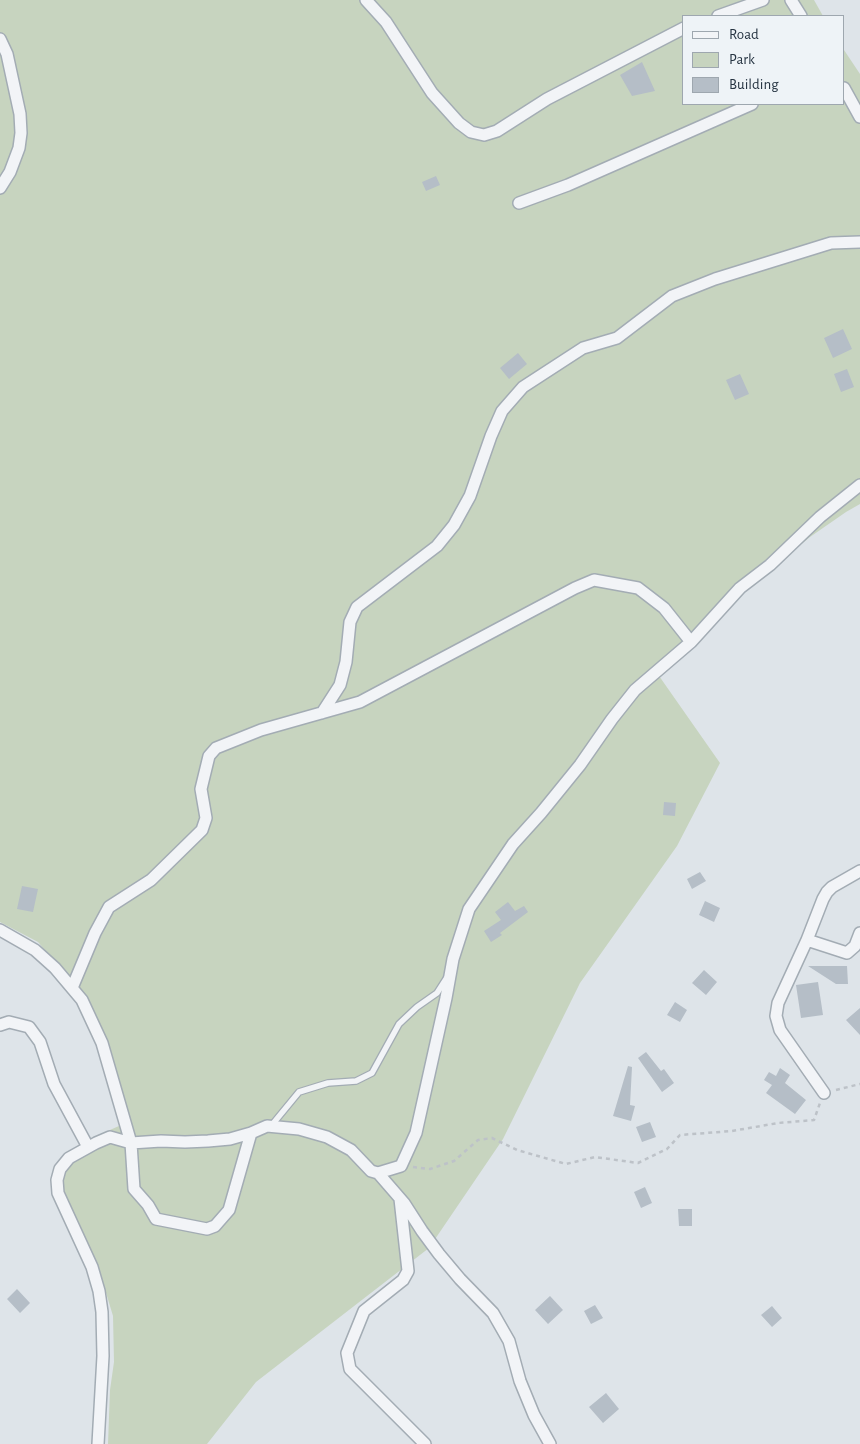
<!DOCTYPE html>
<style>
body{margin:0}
#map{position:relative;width:860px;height:1444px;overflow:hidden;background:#dee4e9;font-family:"Alegreya Sans",sans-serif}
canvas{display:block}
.legend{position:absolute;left:682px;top:15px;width:162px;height:90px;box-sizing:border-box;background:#eef3f7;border:1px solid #9ea7af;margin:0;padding:6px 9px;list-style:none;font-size:15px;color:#263442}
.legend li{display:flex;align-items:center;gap:10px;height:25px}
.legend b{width:25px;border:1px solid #9ea7af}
</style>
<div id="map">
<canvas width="860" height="1444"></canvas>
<ul class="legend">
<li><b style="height:6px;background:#f2f4f7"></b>Road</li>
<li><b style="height:14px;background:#c7d4bf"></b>Park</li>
<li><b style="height:14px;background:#b5bec7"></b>Building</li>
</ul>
</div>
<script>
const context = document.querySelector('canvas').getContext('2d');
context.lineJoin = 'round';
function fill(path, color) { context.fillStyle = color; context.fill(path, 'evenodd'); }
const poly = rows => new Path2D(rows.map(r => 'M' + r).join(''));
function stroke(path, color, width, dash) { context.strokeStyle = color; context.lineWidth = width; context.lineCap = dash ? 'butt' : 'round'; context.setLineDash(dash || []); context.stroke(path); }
fill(poly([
 [0,0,814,0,823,16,684,16,684,104,844,104,844,50,860,74,860,504,846,512,810,537,754,583,657,673,720,763,677,846,580,983,503,1139,429,1248,256,1382,207,1444,108,1444,110,1390,114,1362,113,1316,104,1286,69,1209,63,1191,63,1173,76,1150,85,1141,128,1122,81,992,38,942,0,922]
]), '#c7d4bf');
fill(poly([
 [642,62,655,91,632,96,620,75],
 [436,176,440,185,426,191,422,182],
 [843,329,852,349,833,358,824,338],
 [518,353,527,364,509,379,500,368],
 [847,369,854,387,841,392,834,374],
 [740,374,749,394,735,400,726,380],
 [664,802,676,803,675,816,663,815],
 [700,872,706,881,692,889,687,879],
 [22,886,38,889,33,912,17,909],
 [705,901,720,908,714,922,699,915],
 [508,902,515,911,524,906,528,912,500,933,502,935,491,942,484,931,501,920,495,912],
 [808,966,847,966,848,984,836,984],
 [704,970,717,982,706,995,692,983],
 [818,982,823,1015,801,1018,796,985],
 [675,1002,687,1010,680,1022,667,1015],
 [860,1008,860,1035,846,1020],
 [646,1052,661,1071,664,1069,674,1083,662,1092,638,1058],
 [628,1066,632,1067,630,1105,635,1106,631,1121,613,1116],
 [780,1068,790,1075,785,1083,806,1100,795,1114,766,1093,772,1085,764,1080,769,1072,776,1076],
 [650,1122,656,1137,642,1142,636,1127],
 [645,1187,652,1203,641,1208,634,1192],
 [678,1209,692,1209,692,1226,679,1226],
 [17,1289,30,1303,20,1313,7,1299],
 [550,1296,563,1310,548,1324,535,1310],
 [595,1305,603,1318,591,1324,584,1311],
 [772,1306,782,1318,772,1327,761,1315],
 [606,1393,619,1409,603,1423,589,1407]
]), '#b5bec7');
const service = poly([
 [271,1126,299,1092,328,1083,356,1081,372,1073,399,1024,417,1007,437,993,446,979]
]);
const minor = poly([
 [366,0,386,22,432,93,459,123,471,132,484,135,497,131,547,99,684,28],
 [791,0,801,16],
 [718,16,763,0],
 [0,39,7,54,20,114,21,133,19,148,10,172,0,188],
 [844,88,860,117],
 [519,203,568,185,752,104],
 [322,713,340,685,346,662,350,622,357,607,437,546,454,525,470,496,491,436,502,411,523,387,583,348,617,338,672,296,715,279,831,243,860,242],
 [0,930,35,950,55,968,82,1000,102,1043,131,1143,134,1189,148,1205,156,1219,207,1229,215,1226,229,1210,251,1133],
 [807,940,823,899,827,892,832,887,860,871],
 [72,988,95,933,109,907,151,880,202,830,206,818,201,789,209,756,216,748,261,730,360,702,575,588,594,580,638,588,664,608,691,642],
 [0,1025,9,1022,29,1027,40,1042,54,1084,88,1147],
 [824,1093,780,1030,776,1016,778,1003,807,940,847,953,855,946,860,933],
 [378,1173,401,1166,416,1133,446,998,453,959,469,909,513,844,541,813,580,765,612,719,635,690,691,642,740,588,770,565,820,517,860,485],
 [400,1199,408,1271,403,1280,364,1311,347,1353,350,1369,425,1444],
 [98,1444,103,1356,102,1312,99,1291,92,1267,58,1193,57,1180,60,1169,69,1158,96,1143,110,1137,131,1143,161,1141,185,1142,208,1141,230,1139,251,1133,267,1126,299,1129,327,1137,351,1150,371,1171,378,1173,404,1203,422,1231,439,1254,460,1279,493,1313,509,1341,520,1381,534,1415,550,1444]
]);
stroke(service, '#a3acb4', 8);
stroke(minor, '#a3acb4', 14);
stroke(poly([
 [836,1090,860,1084],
 [413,1167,430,1169,454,1161,478,1140,492,1138,517,1150,566,1164,595,1157,638,1163,667,1149,680,1135,732,1131,778,1123,814,1120,820,1103]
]), '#bdc2c8', 2.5, [4, 4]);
stroke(service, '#f2f4f7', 5.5);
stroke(minor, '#f2f4f7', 11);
</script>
